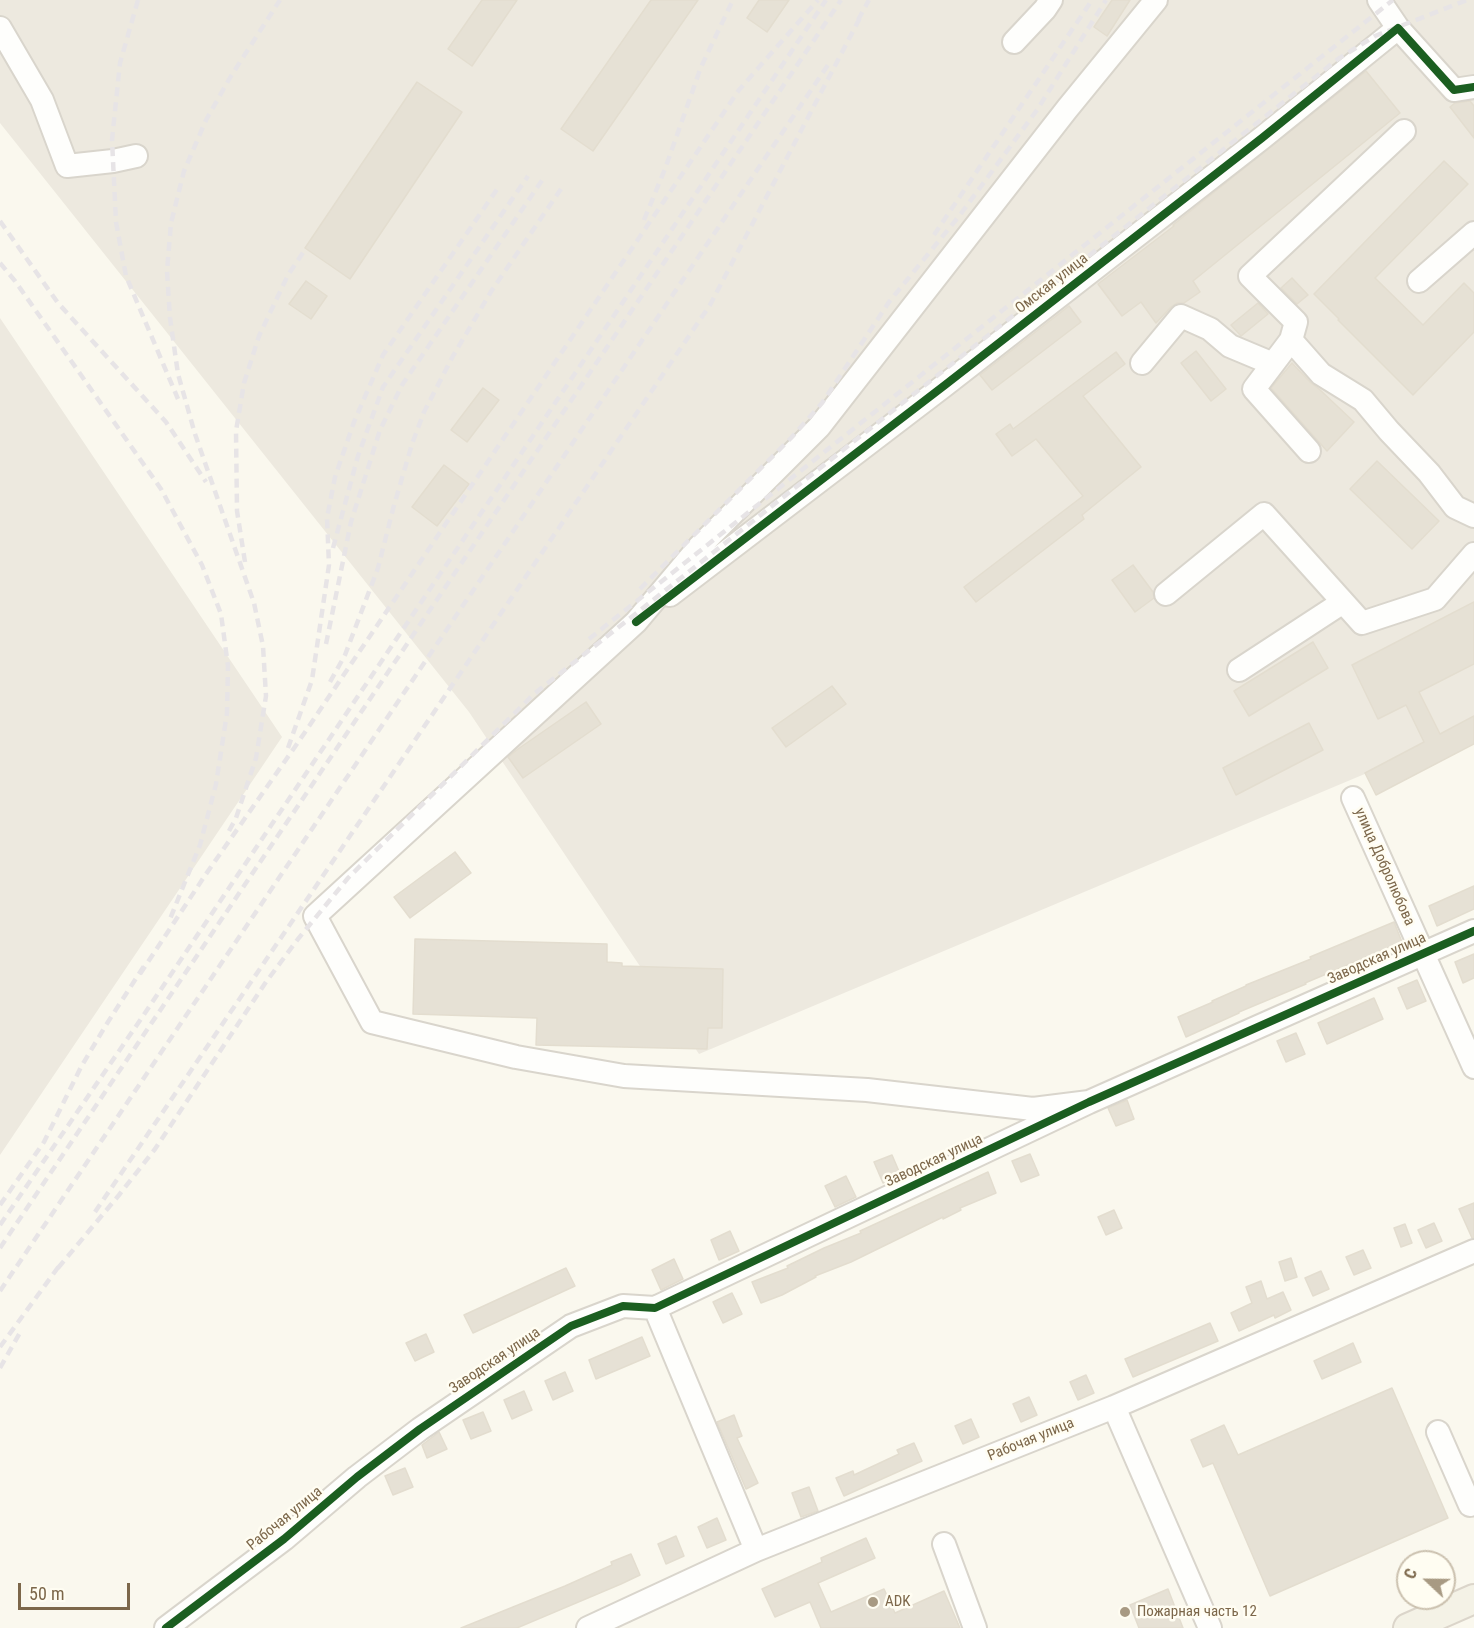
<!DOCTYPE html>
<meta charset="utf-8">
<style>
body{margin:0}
#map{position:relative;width:1474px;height:1628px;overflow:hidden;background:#faf8ee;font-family:"Roboto Condensed",sans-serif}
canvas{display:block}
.north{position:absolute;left:1396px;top:1550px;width:60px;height:60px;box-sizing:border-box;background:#fffdf2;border:2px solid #cbc1af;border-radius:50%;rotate:292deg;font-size:16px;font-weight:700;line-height:24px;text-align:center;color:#7c674a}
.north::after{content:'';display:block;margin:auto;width:21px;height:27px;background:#a89a83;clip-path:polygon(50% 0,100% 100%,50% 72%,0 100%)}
.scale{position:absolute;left:18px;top:1583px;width:112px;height:27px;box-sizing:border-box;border:3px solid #7c674a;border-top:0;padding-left:8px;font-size:18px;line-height:21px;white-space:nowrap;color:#7c674a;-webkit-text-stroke:4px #fffdf2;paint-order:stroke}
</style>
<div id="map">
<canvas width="1474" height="1628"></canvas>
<div class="north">С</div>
<div class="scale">50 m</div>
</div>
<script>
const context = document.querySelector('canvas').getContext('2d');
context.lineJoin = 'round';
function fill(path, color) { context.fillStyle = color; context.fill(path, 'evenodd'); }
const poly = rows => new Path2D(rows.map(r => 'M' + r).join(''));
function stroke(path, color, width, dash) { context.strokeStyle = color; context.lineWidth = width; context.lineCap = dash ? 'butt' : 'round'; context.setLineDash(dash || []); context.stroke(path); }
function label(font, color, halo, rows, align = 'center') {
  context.font = font + ' "Roboto Condensed",sans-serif'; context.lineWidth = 5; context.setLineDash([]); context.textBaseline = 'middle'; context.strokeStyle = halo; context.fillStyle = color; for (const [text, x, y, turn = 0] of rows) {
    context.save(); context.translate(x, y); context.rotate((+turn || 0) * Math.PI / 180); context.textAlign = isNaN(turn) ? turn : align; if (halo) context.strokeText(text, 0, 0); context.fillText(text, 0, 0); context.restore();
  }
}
fill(poly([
 [0,0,1474,0,1474,728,699,1054,469,712,0,123],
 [0,318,282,737,0,1155]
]), '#ede9df');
const building = poly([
 [482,0,517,0,472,66,448,49,482,0],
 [651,0,698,0,593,151,561,129,651,0],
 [759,0,789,0,767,32,747,18,759,0],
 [1112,0,1130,0,1107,36,1094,27,1112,0],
 [1366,71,1400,113,1193,281,1200,292,1184,303,1177,303,1171,307,1156,323,1141,302,1122,316,1098,284,1174,226,1173,225,1366,71],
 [417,82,462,112,350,279,305,248,417,82],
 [1470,101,1474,106,1474,138,1450,107,1455,103,1470,101],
 [1444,161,1468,184,1375,278,1423,325,1464,283,1474,293,1474,332,1413,395,1338,320,1339,319,1314,294,1444,161],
 [1292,278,1308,295,1297,304,1281,288,1292,278],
 [306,281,327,296,311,319,289,304,306,281],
 [1258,303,1268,314,1241,336,1231,325,1258,303],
 [1069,306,1081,322,992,390,980,375,1069,306],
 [1196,351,1226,389,1211,401,1181,363,1196,351],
 [1116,352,1125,364,1083,396,1141,467,1082,515,1084,519,976,602,964,587,1083,496,1036,439,1012,456,996,434,1010,424,1013,429,1116,352],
 [1292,363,1311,383,1319,389,1354,422,1327,451,1271,388,1292,363],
 [483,388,499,400,467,442,451,430,483,388],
 [1377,461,1439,521,1412,549,1350,489,1377,461],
 [444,465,469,484,437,526,412,507,444,465],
 [1133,565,1153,592,1154,598,1135,612,1112,580,1133,565],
 [1474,602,1474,664,1419,692,1440,734,1474,716,1474,744,1376,795,1365,773,1424,742,1406,705,1378,719,1352,665,1474,602],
 [1313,642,1328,668,1249,716,1234,691,1313,642],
 [832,686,846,704,786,747,772,728,832,686],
 [586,702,601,724,523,778,508,757,518,749,586,702],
 [1309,723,1323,750,1236,795,1223,768,1309,723],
 [455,852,471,873,410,918,394,897,455,852],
 [1474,886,1474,909,1437,926,1429,906,1474,886],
 [1394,922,1402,942,1305,983,1306,984,1239,1012,1239,1013,1186,1037,1178,1017,1213,1002,1212,1001,1246,986,1246,985,1311,959,1310,957,1394,922],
 [415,939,607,944,607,962,622,963,622,966,723,969,722,1028,708,1028,707,1049,536,1045,537,1018,413,1014,415,939],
 [1474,954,1474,978,1463,983,1455,962,1474,954],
 [1417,980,1426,1001,1407,1009,1398,988,1417,980],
 [1374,998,1383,1019,1327,1044,1318,1023,1374,998],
 [1296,1033,1305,1054,1286,1062,1277,1041,1296,1033],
 [1127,1100,1134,1119,1116,1126,1108,1108,1127,1100],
 [1030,1154,1039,1175,1021,1182,1012,1161,1030,1154],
 [892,1155,901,1176,883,1183,874,1162,892,1155],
 [988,1172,996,1193,960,1208,961,1210,943,1219,943,1217,851,1262,815,1276,816,1277,782,1295,761,1303,752,1282,788,1268,787,1266,824,1248,861,1233,860,1231,988,1172],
 [846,1176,856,1197,835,1207,825,1186,846,1176],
 [1474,1203,1474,1238,1472,1238,1459,1209,1474,1203],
 [1114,1210,1122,1228,1106,1235,1098,1217,1114,1210],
 [1434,1223,1442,1241,1426,1248,1418,1230,1434,1223],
 [1405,1224,1412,1243,1401,1247,1394,1228,1405,1224],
 [730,1231,739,1251,719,1260,711,1240,730,1231],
 [1363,1250,1371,1268,1354,1275,1346,1257,1363,1250],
 [1291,1258,1297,1277,1285,1281,1279,1262,1291,1258],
 [674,1259,683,1279,661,1290,652,1270,674,1259],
 [566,1268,575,1286,473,1333,464,1315,566,1268],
 [1321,1271,1329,1289,1313,1296,1305,1278,1321,1271],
 [1261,1281,1267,1299,1283,1292,1291,1310,1275,1318,1274,1315,1239,1331,1231,1313,1252,1303,1246,1287,1261,1281],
 [732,1293,742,1314,723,1323,713,1302,732,1293],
 [1210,1323,1218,1341,1133,1377,1125,1359,1210,1323],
 [426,1334,434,1352,415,1361,406,1343,426,1334],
 [642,1337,650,1356,596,1379,589,1360,642,1337],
 [1353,1343,1361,1362,1322,1379,1314,1361,1353,1343],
 [565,1372,573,1391,553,1400,545,1381,565,1372],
 [1086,1375,1094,1393,1078,1400,1070,1382,1086,1375],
 [1392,1388,1448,1518,1270,1596,1213,1463,1203,1467,1191,1440,1224,1425,1238,1455,1392,1388],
 [524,1391,532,1410,512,1419,504,1400,524,1391],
 [1029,1397,1037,1415,1021,1422,1013,1404,1029,1397],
 [483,1412,491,1431,471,1439,463,1420,483,1412],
 [734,1415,742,1436,737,1438,758,1483,746,1489,717,1422,734,1415],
 [971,1419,979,1437,963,1444,955,1426,971,1419],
 [439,1432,447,1449,427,1458,422,1445,439,1432],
 [914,1443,922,1461,844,1496,836,1478,853,1471,854,1475,899,1454,897,1450,914,1443],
 [405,1468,413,1487,393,1495,385,1476,405,1468],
 [809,1487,818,1511,801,1517,792,1493,809,1487],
 [717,1518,726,1540,707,1548,698,1527,717,1518],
 [676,1536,684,1556,666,1564,658,1544,676,1536],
 [866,1538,875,1558,818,1583,831,1612,884,1589,895,1613,944,1591,960,1628,821,1628,810,1602,775,1617,762,1589,822,1562,821,1558,866,1538],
 [631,1554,640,1575,621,1584,517,1628,461,1628,565,1586,612,1565,611,1562,631,1554],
 [1168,1589,1183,1628,1139,1628,1130,1605,1168,1589]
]);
fill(building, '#e6e1d5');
stroke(building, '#e3ddcf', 1.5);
const minor = poly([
 [1379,0,1398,28],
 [0,28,42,100,67,166,113,161,136,156],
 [1014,42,1045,9,1051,0],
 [1419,281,1474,233],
 [1291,340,1296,322,1250,276,1404,131],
 [1142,363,1181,316,1210,329,1230,346,1273,364],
 [1309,451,1254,389,1291,340,1321,374,1363,400,1389,431,1429,473,1455,507,1474,516],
 [1166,594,1264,514,1362,623,1435,599,1474,554],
 [670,595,945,385,1262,138,1398,28,1454,90,1474,87],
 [1239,670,1343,602],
 [1353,798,1474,1067],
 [1089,1102,1033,1109,867,1090,624,1076,516,1057,372,1022,315,916,636,622,699,547,819,427,1067,109,1156,0],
 [655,1308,756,1550],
 [1114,1407,1210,1628],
 [1438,1432,1470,1505,1474,1504],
 [944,1544,975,1628],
 [166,1628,284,1539,357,1477,420,1429,571,1326,623,1306,655,1308,1089,1102,1474,931],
 [588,1628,756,1550,1114,1407,1474,1251]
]);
const major = poly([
 [1408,1628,1474,1599]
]);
stroke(minor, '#d9d5cc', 26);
stroke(major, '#dbd5ca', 32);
stroke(minor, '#fefefc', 22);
stroke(major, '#f4f2e6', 28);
stroke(poly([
 [138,0,120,63,112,140,116,222,126,276,178,399],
 [858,20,869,0],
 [644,220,665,169,701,67,733,0],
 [0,221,58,303,166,422,206,482],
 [934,235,1092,0],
 [0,263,15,281,161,489,202,565,221,614,228,666,227,713,216,784,200,845,170,919],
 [333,548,358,456,383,387,528,176],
 [245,562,237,511,236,431,244,383,259,336,288,275,304,251],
 [640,589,791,438,822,403,889,302,960,215,1037,110,1106,0],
 [589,639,1393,0],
 [326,644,351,522,380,430,402,385,543,179],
 [330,682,345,655,378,568,393,509,412,444,424,412,453,356,492,290,561,189],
 [288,748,312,680,329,565,327,518,335,477,354,422,383,355,500,185],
 [229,831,236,818,256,758,266,696,263,646,254,603,195,434,178,374,170,318,167,271,171,223,184,171,206,120,231,76,280,0],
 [140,974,206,874,299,741,739,90,818,0],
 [0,1205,44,1142,81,1067,106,1025,144,966],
 [95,1212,710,305,862,14],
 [0,1225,145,1013,826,0],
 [0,1248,841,0],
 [58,1268,119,1195,155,1149,266,982,298,939,348,878,534,694,1338,59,1375,36,1467,0],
 [0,1291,828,65],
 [0,1347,62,1262],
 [0,1368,22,1329]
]), '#e7e4e6', 4.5, [9, 6]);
stroke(poly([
 [636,622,945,385,1262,138,1398,28,1454,90,1474,87],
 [166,1628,284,1539,357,1477,420,1429,571,1326,623,1306,655,1308,1089,1102,1474,931]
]), '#1b5e20', 8);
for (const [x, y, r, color] of [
 [873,1602,6,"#a89a83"],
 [1125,1612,6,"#a89a83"]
]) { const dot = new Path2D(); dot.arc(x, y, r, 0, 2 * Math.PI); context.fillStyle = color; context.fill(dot); stroke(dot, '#fffdf2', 2); }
label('15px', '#7c674a', '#fffdf2', [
 ["Омская улица",1052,284,-38],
 ["улица Добролюбова",1384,867,66],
 ["Заводская улица",1377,959,-24],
 ["Заводская улица",934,1161,-25],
 ["Заводская улица",495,1361,-34],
 ["Рабочая улица",1031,1440,-22],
 ["Рабочая улица",285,1519,-39]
]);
label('15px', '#7c674a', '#fffdf2', [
 ["ADK",885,1602],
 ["Пожарная часть 12",1137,1612]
], 'left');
</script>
